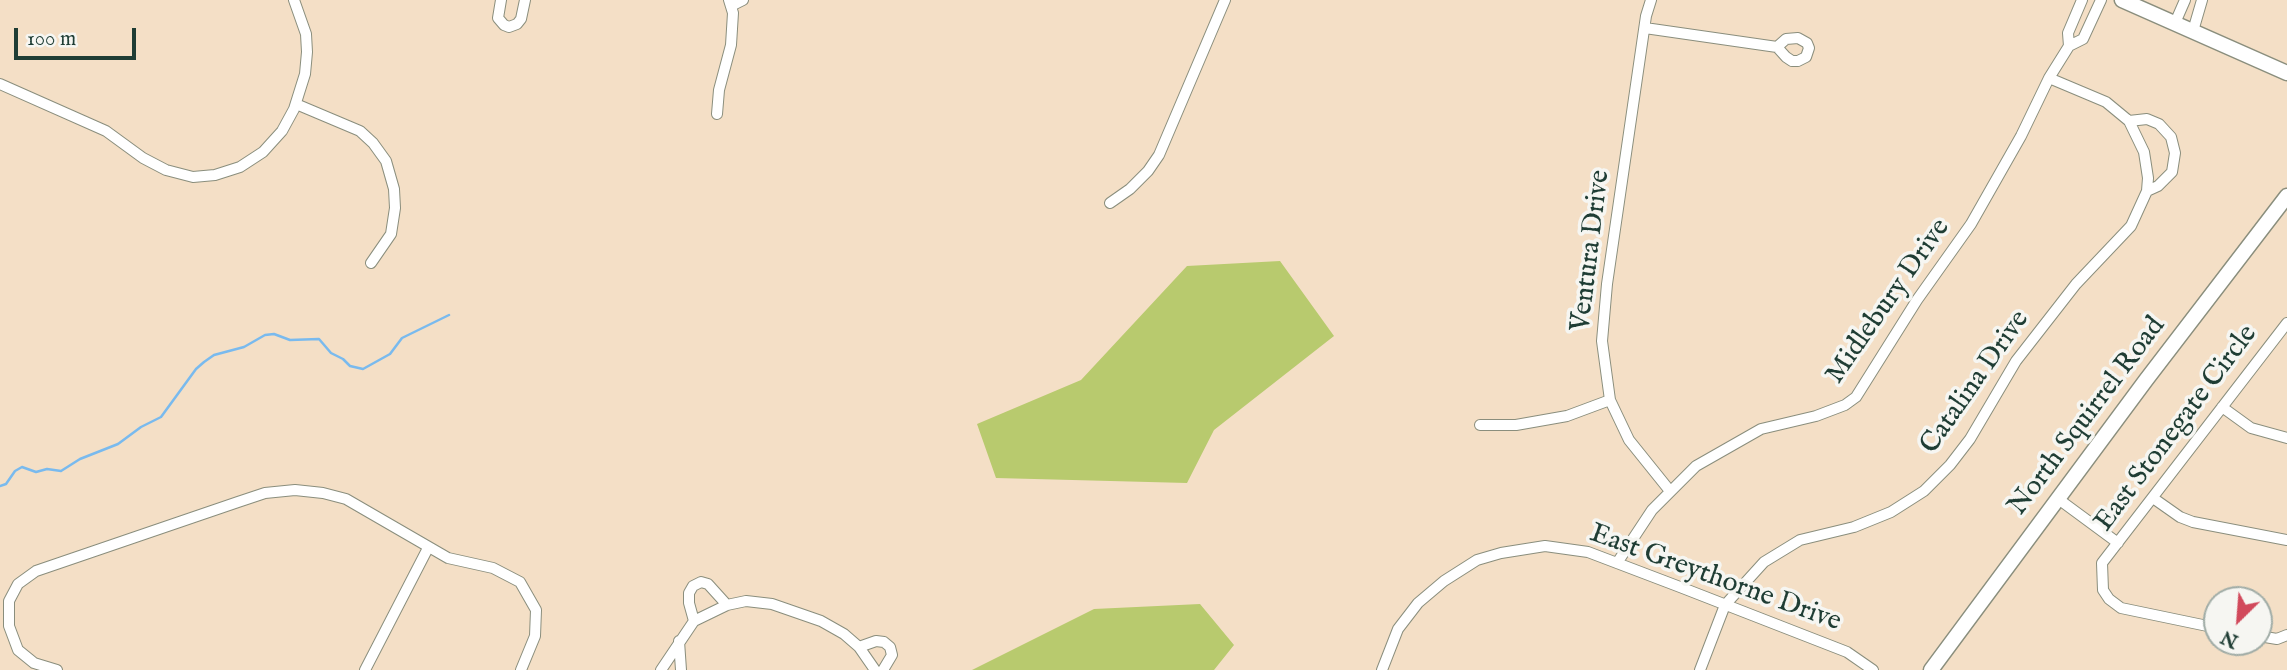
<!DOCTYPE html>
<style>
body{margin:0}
#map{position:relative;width:2287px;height:670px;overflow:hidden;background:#f4dfc6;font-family:"IM FELL English",serif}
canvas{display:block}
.north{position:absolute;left:2203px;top:586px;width:70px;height:70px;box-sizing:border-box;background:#f6f6f2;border:2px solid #a0aca6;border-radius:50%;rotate:205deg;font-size:19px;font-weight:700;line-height:28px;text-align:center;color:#1f3d34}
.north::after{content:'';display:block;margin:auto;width:24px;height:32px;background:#d1495b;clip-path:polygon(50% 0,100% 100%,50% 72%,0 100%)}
.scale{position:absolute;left:14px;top:28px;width:122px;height:32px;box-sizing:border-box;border:4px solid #1f3d34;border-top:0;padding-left:9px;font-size:21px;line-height:24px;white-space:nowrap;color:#1f3d34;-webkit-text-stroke:5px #f6f6f2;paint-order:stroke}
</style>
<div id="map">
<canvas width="2287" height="670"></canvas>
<div class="north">N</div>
<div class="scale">100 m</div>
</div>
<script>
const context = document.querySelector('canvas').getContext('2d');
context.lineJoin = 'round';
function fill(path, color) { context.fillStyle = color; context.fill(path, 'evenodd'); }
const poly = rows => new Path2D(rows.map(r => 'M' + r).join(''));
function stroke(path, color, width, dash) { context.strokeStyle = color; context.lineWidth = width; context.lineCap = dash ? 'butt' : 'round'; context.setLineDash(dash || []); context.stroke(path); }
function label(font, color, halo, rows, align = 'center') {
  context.font = font + ' "IM FELL English",serif'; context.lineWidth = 7; context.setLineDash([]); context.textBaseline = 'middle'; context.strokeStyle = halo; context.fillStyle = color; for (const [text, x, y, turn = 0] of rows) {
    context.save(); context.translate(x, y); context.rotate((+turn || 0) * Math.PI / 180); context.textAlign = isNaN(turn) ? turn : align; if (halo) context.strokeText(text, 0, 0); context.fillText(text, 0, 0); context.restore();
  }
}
fill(poly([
 [1280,261,1334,336,1214,430,1187,483,996,478,977,424,1081,380,1187,266],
 [1200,604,1234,645,1214,670,972,670,1094,609]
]), '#b8ca6e');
stroke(poly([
 [0,486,6,484,15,471,22,467,36,472,47,469,61,471,80,459,118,444,141,427,161,417,196,369,204,362,214,355,244,347,265,335,274,334,290,340,319,339,331,353,343,359,350,366,363,369,390,354,402,338,449,315]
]), '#79baee', 2.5);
const street = poly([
 [501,0,498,18,504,25,509,27,517,24,521,19,525,0],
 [1651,0,1646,16,1607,284,1602,341,1610,400,1629,440,1670,491],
 [731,6,743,0],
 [2175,23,2185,0],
 [1645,28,1777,47,1786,57,1792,61,1798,61,1806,57,1809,48,1807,43,1798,38,1786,39,1777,47],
 [2193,31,2202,0],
 [2069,46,2068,33,2082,0],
 [0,84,106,131,143,158,166,170,193,177,215,175,240,167,263,152,282,131,294,109,305,74,307,52,306,34,294,0],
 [296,104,360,131,373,143,386,161,394,189,395,208,391,234,371,263],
 [717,114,719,90,731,45,733,13,729,0],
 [2129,121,2147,119,2159,124,2171,137,2175,153,2172,172,2158,186,2147,191],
 [1110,203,1130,189,1148,171,1159,155,1225,0],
 [2222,407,2251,428,2287,438],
 [1480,425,1516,425,1567,416,1610,400],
 [2057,498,2118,543],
 [2153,498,2180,517,2193,522,2287,540],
 [1617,563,1652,510,1696,466,1761,429,1816,416,1845,405,1856,397,1917,300,1971,224,2021,136,2049,78,2069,46,2083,39,2101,0],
 [694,621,689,603,689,593,693,586,701,582,708,584,727,605],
 [2217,628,2121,608,2109,599,2103,590,2102,563,2287,323],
 [2259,636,2277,639,2287,635],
 [679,641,681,670],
 [859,647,876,641,884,642,890,647,892,655,883,670],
 [57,670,34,663,18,650,9,626,9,601,18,584,36,571,238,502,265,493,295,490,323,493,346,499,448,558,493,568,520,582,536,610,535,636,521,670],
 [365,670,428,548],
 [661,670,694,621,727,605,746,601,772,604,821,621,844,634,859,647,875,670],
 [1382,670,1398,629,1418,603,1444,581,1477,560,1501,553,1545,546,1588,552,1680,587,1847,652,1873,670],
 [1700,670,1725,605,1764,562,1800,540,1854,527,1891,512,1924,491,1950,465,1970,439,2016,361,2076,284,2131,226,2147,191,2148,178,2144,152,2129,121,2106,102,2049,78]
]);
const secondary = poly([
 [2122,0,2287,73],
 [1931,670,2146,380,2287,196]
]);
stroke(street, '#8a8e7d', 12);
stroke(secondary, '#8a8e7d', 17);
stroke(street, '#fff', 10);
stroke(secondary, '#fff', 14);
label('28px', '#1f3d34', '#f6f6f2', [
 ["Ventura Drive",1592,251,-83],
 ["Midlebury Drive",1889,302,-55],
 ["Catalina Drive",1976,383,-55],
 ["North Squirrel Road",2088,417,-53],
 ["East Stonegate Circle",2177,429,-53],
 ["East Greythorne Drive",1715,579,20]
]);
</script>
